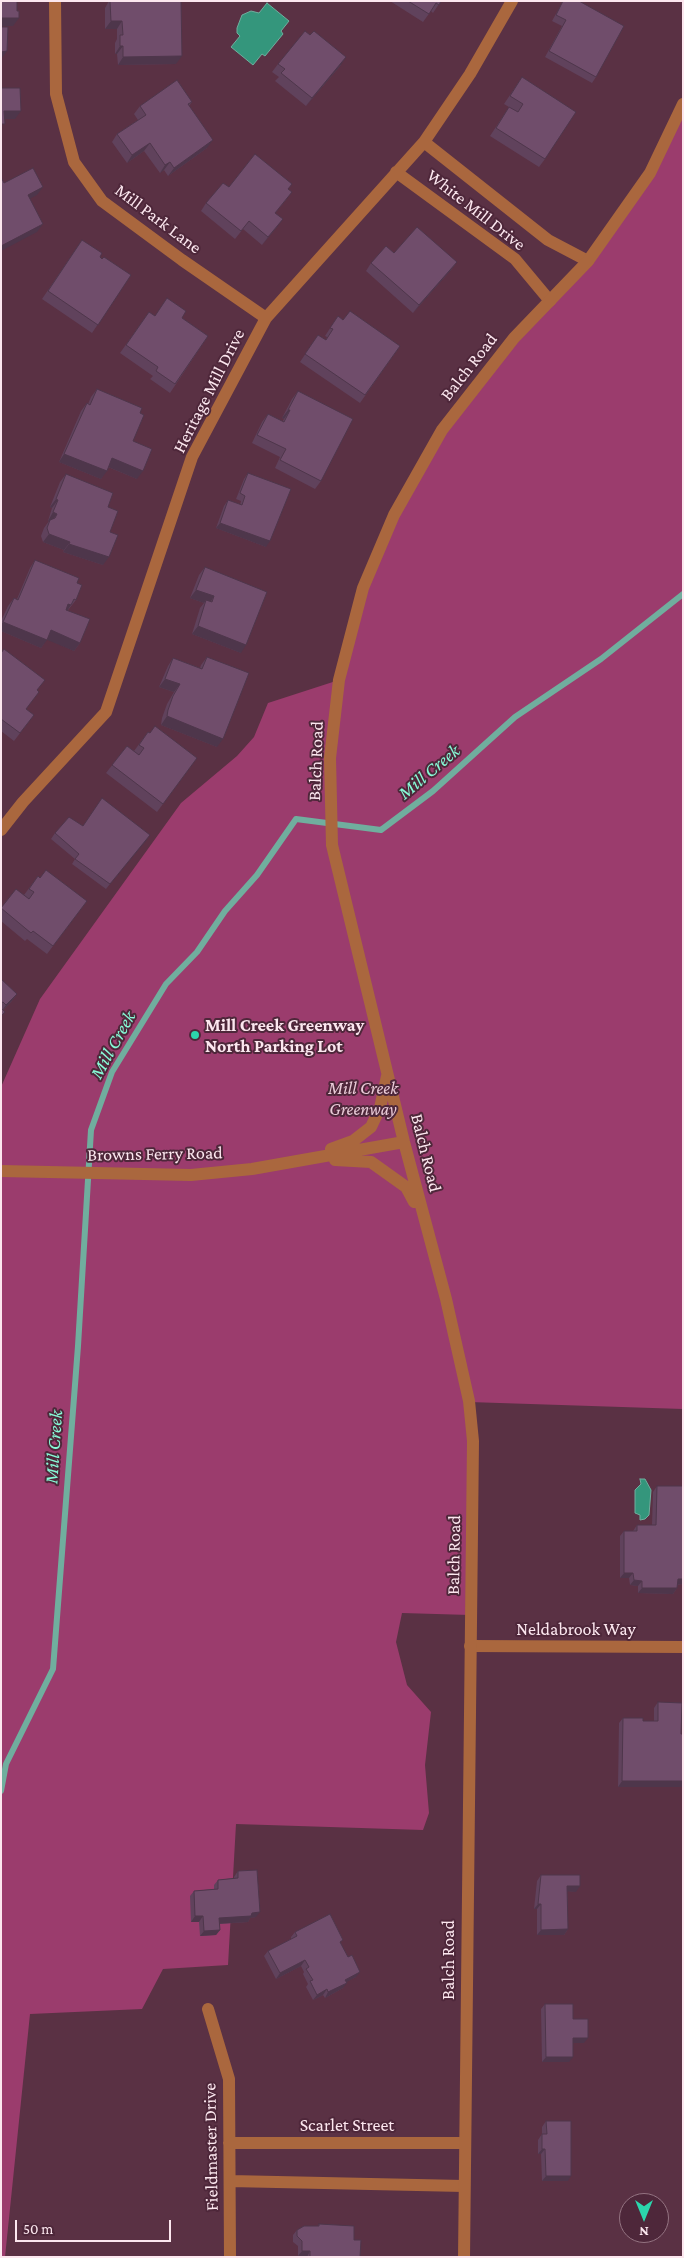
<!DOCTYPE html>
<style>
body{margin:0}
#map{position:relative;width:684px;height:2258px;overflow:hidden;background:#5a3144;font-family:"Crimson Pro",serif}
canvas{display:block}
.frame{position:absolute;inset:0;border:2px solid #fce7ef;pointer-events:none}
.north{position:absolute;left:619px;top:2193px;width:50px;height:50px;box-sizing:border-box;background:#4e273a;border:1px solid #947482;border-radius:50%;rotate:180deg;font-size:14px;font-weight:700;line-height:20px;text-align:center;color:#fce7ef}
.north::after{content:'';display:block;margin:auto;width:18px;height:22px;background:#2bd5ac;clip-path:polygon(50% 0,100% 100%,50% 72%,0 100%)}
.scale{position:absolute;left:15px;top:2220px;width:156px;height:22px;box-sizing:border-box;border:2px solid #fce7ef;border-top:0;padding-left:6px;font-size:15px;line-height:18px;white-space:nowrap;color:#fce7ef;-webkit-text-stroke:4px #4e273a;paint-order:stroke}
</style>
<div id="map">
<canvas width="684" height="2258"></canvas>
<div class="frame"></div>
<div class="north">N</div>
<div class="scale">50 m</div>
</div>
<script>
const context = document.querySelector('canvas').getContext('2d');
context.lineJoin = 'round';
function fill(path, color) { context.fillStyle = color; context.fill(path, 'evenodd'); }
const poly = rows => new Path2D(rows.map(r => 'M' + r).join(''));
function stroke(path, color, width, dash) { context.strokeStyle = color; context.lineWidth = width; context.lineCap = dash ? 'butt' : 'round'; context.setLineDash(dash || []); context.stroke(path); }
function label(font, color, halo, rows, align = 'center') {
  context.font = font + ' "Crimson Pro",serif'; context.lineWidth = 4; context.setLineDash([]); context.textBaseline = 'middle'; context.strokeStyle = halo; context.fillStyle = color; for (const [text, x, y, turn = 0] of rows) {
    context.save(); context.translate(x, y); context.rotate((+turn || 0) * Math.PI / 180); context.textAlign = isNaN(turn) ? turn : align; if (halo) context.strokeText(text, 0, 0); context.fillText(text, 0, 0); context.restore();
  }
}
fill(poly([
 [683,104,683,1409,469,1402,470,1615,402,1613,396,1642,407,1685,431,1712,425,1765,429,1813,423,1830,236,1824,228,1965,163,1969,142,2009,30,2014,5,2257,1,2257,1,1087,40,999,181,803,237,756,254,737,268,703,339,680,363,588,442,430,588,261,650,173]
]), '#9b3c6d');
const water = poly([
 [267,3,289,21,281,31,283,34,265,56,262,54,253,65,231,47,240,36,237,33,237,28,242,15,251,11,259,13,267,3],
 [640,1479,645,1479,651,1490,649,1515,645,1519,640,1520,640,1515,635,1513,635,1490,641,1484,640,1479]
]);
fill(water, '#34967c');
stroke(water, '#70ae9e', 1);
stroke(poly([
 [1,1791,6,1764,53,1669,78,1346,91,1130,112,1072,166,984,197,952,225,911,257,875,296,819,381,830,433,791,515,717,601,659,683,594]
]), '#70ae9e', 6);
stroke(poly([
 [55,1,56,94,74,162,102,201,182,260,266,318],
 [424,142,548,240,588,261],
 [396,172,515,259,550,301],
 [1,830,23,802,106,712,192,457,266,318,424,142,470,74,512,1],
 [470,1646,683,1647],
 [208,2009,229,2079,230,2257],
 [229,2143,464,2143],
 [230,2181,464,2186]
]), '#aa673e', 12);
stroke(poly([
 [331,1149,353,1141,371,1127,380,1108,387,1076],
 [335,1160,371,1162,406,1187,414,1202],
 [1,1171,191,1175,252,1169,404,1142],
 [464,2257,473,1441,469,1401,446,1299,404,1142,332,845,330,758,339,680,363,588,394,515,442,430,514,338,588,261,650,173,683,104]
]), '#aa673e', 12);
fill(poly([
 [109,1,181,1,176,64,118,65,117,54,115,54,115,43,117,39,117,29,105,29,105,8],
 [390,1,441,1,433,13,431,11,423,22],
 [563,1,579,1,596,77,592,83,545,57,562,26,552,21],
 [278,64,341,65,306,106,275,81,279,77,272,72],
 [522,77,545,159,539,167,490,136,509,107,504,104],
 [192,102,189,106,207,148,168,176,164,170,160,173,144,151,127,163,112,142,117,134,138,120,134,114,140,106],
 [229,187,288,189,286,200,275,213,277,227,262,245,243,229,235,239,201,211,206,203],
 [82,240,100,257,131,275,92,333,42,299],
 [394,253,457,262,451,270,413,313,366,271,371,263],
 [149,312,155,316,182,318,208,336,170,393,150,379,153,376,120,353],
 [338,316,343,320,400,346,360,403,300,362,318,335,326,340,327,337,325,336],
 [97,389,140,413,133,441,137,479,108,467,101,479,59,462,81,411,87,403,88,404,91,397],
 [298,391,321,481,315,489,275,468,280,457,252,443,262,422,268,414,282,422,284,419,282,418,292,399],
 [248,473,266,547,216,528,224,506,228,500,240,505,241,501,236,499,244,479],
 [66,474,108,507,110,532,103,565,63,552,64,550,43,542,41,536,44,528,49,521,48,521,52,508,50,507,60,482],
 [35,560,77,583,76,600,68,610,80,643,74,651,47,639,41,648,1,631,1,621,8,606,14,598,17,599,30,568],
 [205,567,241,653,192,634,200,608,204,603,190,598,199,575],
 [1,653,37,690,26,709,34,715,14,741,1,731],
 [207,657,217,747,161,725,162,718,167,704,174,692,159,687,168,666,173,658,200,668,201,665],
 [148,732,197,758,157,812,106,773,127,746,134,751],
 [83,826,150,835,106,889,72,864,75,859,51,839,55,833],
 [38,876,40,878,87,901,47,954,27,939,25,941,1,921,1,908,24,895],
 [1,979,17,994,11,1002,3,1010,1,1017],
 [657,1486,683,1486,683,1584,677,1585,677,1588,673,1594,638,1593,638,1586,630,1585,629,1578,620,1578,620,1536,624,1531,633,1531,637,1525,652,1525,653,1492],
 [658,1702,681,1734,683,1787,618,1787,619,1723,623,1718,643,1721,654,1721,654,1708],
 [238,1871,256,1917,250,1918,248,1922,220,1924,220,1930,216,1935,200,1936,199,1922,191,1922,190,1896,194,1891,214,1889,214,1885,218,1880,234,1878,234,1877],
 [541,1875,576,1892,567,1891,568,1929,564,1935,537,1935,537,1909,534,1909,537,1881],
 [295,1932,341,1943,356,1977,346,1982,343,1988,325,1998,323,1995,313,2000,306,1987,308,1984,303,1974,304,1972,301,1966,276,1979,264,1956,268,1951,291,1939,291,1937],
 [545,2004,573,2019,584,2043,573,2043,569,2062,542,2062,541,2009],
 [546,2121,568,2181,542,2181,541,2154,538,2154,538,2140,542,2134,542,2127],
 [319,2224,354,2240,360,2257,298,2256,298,2246,293,2242,293,2235,297,2230,318,2226]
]), '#60425c');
fill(poly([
 [2,18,19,18,13,26,1,26],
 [111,21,122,21,117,29,105,29],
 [120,46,123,46,117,54,115,54],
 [7,51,1,59,1,52],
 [182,56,176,64,118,65,123,57],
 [346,57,341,65,306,106,312,98],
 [4,111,21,111,15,119,1,119],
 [213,140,207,148,168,176,174,168],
 [150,143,144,151,127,163,132,155],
 [170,162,164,170,160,173,165,165],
 [43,187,37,195,22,203,28,195],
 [283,219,277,227,262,245,268,237],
 [43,224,37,232,1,251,1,246],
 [457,262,451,270,413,313,419,305],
 [288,410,290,410,284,419,282,418],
 [64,454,107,471,101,479,59,462],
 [112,458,143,471,137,479,106,466],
 [56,499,58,500,52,508,50,507],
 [53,512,57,514,51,522,48,521],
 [220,523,270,541,266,547,216,528],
 [49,534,70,542,64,550,43,542],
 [69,544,109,557,103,565,63,552],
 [196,590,214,596,209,605,206,600,204,603,190,598],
 [68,604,71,605,65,614,62,612],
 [3,622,47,640,41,648,1,631,1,625],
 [198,626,246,645,241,653,192,634],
 [51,630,80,643,74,651,45,639],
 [165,679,180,684,174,692,159,687],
 [167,716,223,739,217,747,161,725],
 [150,835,146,841,106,889,110,884],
 [17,994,11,1002,1,1012,6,1005],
 [624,1573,633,1573,629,1578,620,1578],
 [678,1579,683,1579,683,1584,674,1585],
 [634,1580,642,1581,638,1586,630,1585],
 [642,1588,677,1588,673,1594,638,1593],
 [622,1781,683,1781,683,1787,618,1787],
 [567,1886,580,1886,576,1892,563,1891],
 [538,1904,541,1904,537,1909,534,1909],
 [260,1912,256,1917,250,1918,248,1922,215,1924,219,1918,252,1913],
 [195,1916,203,1916,199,1922,191,1922],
 [568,1929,564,1935,537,1935,541,1930],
 [220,1930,216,1935,200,1936,204,1931],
 [305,1960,301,1966,276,1979,280,1973],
 [360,1972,356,1977,341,1985,345,1980],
 [347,1983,343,1988,325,1998,328,1992],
 [327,1989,323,1995,313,2000,317,1995],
 [573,2038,588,2038,584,2043,569,2043],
 [546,2057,573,2057,569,2062,542,2062],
 [542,2149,545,2149,541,2154,538,2154],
 [546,2176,571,2176,568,2181,542,2181],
 [302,2251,310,2251,307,2257,298,2256]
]), '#4e364b');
const building = poly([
 [1,1,17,1,17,11,19,11,19,18,2,18,2,27,8,27,7,51,1,52,1,1],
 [110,1,181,1,182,56,123,57,123,46,120,46,120,35,123,35,122,21,111,21,110,1],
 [408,1,441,1,439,5,436,3,429,14,408,1],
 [563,1,579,1,624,26,596,77,549,51,566,20,556,15,563,1],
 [305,31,310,35,314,31,346,57,312,98,281,73,285,69,278,64,305,31],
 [522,77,576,112,545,159,496,128,509,107,518,112,523,104,510,96,522,77],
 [177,80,192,102,188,104,213,140,174,168,170,162,165,165,150,143,132,155,117,134,146,115,140,106,177,80],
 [1,88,20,88,21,111,4,111,5,124,1,124,1,88],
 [255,154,292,184,288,189,292,192,275,213,283,219,268,237,249,221,241,231,206,203,223,183,229,187,255,154],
 [33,168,43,187,28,195,43,224,1,246,1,177,4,183,33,168],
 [417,227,457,262,419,305,371,263,386,246,394,253,417,227],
 [82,240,102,253,100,257,102,259,104,257,131,275,98,325,48,291,82,240],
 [167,298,186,311,182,318,208,336,175,384,156,371,158,367,126,345,149,312,155,316,167,298],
 [350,311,400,346,365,395,305,354,318,335,326,340,333,329,330,328,338,316,343,320,350,311],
 [97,389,142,408,140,413,144,415,133,441,152,449,143,471,112,458,107,471,64,454,87,403,90,405,97,389],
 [298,391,353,419,321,481,280,460,286,449,257,435,268,414,284,422,290,410,288,410,298,391],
 [248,473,291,489,270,541,220,523,228,500,242,505,245,496,240,493,248,473],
 [66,474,113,493,108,507,118,511,110,532,118,535,109,557,69,544,70,542,49,534,47,528,50,520,55,518,57,514,53,512,58,500,56,499,66,474],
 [35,560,79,578,77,583,82,585,76,600,74,599,71,605,68,604,66,610,90,619,80,643,51,630,47,640,3,622,14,598,18,600,35,560],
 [205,567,267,592,246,645,198,626,206,600,212,602,214,596,196,590,205,567],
 [4,649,45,680,37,690,39,692,26,709,34,715,20,733,1,719,1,653,4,649],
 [207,657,249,673,223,739,167,716,168,710,173,696,180,684,165,679,173,658,202,669,207,657],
 [155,726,197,758,163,804,112,765,127,746,139,755,144,748,139,745,148,732,150,733,155,726],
 [102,798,150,835,110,884,75,859,79,854,55,833,69,817,83,826,102,798],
 [46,870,87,901,53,946,33,931,31,933,1,908,16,889,29,899,34,892,29,889,38,876,40,878,46,870],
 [1,979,17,994,6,1005,3,1002,1,1003,1,979],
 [1,1008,5,1012,1,1016,1,1008],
 [657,1486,683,1486,683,1579,678,1579,677,1588,642,1588,642,1581,634,1580,633,1573,624,1573,624,1531,637,1531,637,1525,656,1525,657,1486],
 [658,1702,682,1703,681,1734,683,1734,683,1781,622,1781,623,1718,643,1718,643,1721,658,1721,658,1702],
 [257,1870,260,1912,252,1913,251,1916,219,1918,220,1930,204,1931,203,1916,195,1916,194,1891,218,1889,218,1880,238,1878,238,1871,257,1870],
 [541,1875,580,1875,580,1886,567,1886,568,1929,541,1930,541,1904,538,1904,541,1875],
 [330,1914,343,1940,340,1942,348,1957,352,1955,360,1972,345,1980,347,1983,328,1992,327,1989,317,1995,310,1981,313,1980,306,1969,309,1967,305,1960,280,1973,268,1951,297,1936,295,1932,330,1914],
 [545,2004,573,2004,573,2019,588,2019,588,2038,573,2038,573,2057,546,2057,545,2004],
 [546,2121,571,2121,571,2176,546,2176,545,2149,542,2149,542,2134,547,2134,546,2121],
 [319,2224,354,2226,354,2240,361,2240,360,2257,310,2257,310,2251,302,2251,302,2241,297,2236,297,2230,304,2226,319,2226,319,2224]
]);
fill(building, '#704d6b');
stroke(building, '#4e364b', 1);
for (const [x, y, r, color] of [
 [195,1035,5,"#2bd5ac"]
]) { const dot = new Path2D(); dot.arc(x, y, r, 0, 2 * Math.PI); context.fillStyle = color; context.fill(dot); stroke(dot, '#4e273a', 2); }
label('18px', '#fce7ef', '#4e273a', [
 ["White Mill Drive",476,210,38],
 ["Mill Park Lane",158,219,37],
 ["Balch Road",469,367,-52],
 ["Heritage Mill Drive",209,391,-63],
 ["Balch Road",316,761,-88],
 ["Balch Road",426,1153,76],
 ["Browns Ferry Road",155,1154,-1],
 ["Balch Road",454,1555,-89],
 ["Neldabrook Way",576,1629],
 ["Balch Road",448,1960,-90],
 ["Scarlet Street",347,2125],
 ["Fieldmaster Drive",211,2147,-91]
]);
label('bold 18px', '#fce7ef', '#4e273a', [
 ["Mill Creek Greenway",205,1025],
 ["North Parking Lot",205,1046]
], 'left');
label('italic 18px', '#ebccd9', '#4e273a', [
 ["Mill Creek",363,1088],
 ["Greenway",363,1109]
]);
label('italic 19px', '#87fbd7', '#4e273a', [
 ["Mill Creek",429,772,-40],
 ["Mill Creek",113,1045,-61],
 ["Mill Creek",54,1447,-86]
]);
</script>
